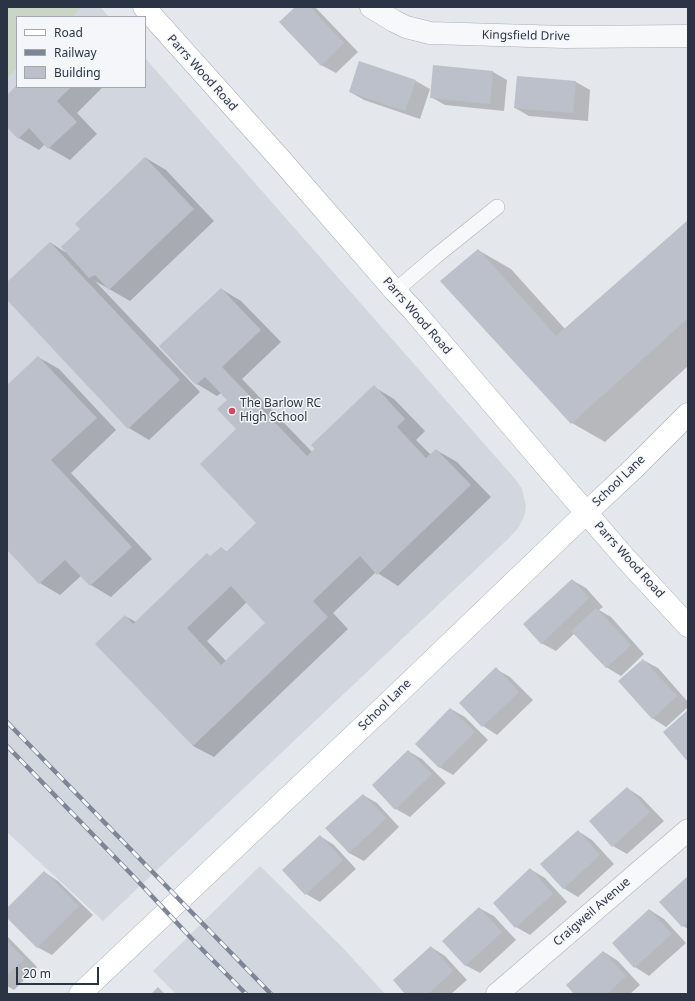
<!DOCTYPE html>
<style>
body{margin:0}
#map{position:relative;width:695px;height:1001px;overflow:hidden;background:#e4e7ec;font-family:"Noto Sans",sans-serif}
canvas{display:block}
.frame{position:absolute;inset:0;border:8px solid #2b3445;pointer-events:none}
.legend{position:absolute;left:16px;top:16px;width:130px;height:72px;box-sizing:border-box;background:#f4f6f9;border:1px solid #a4a8b1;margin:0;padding:5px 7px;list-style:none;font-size:12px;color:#2b3445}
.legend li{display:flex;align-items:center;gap:8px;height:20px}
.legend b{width:20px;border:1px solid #a4a8b1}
.scale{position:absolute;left:16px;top:967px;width:83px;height:18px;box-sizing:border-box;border:2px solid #2b3445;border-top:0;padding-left:5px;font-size:12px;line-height:14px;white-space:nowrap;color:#2b3445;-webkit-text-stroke:3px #f4f6f9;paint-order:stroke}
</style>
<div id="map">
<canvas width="695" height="1001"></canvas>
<div class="frame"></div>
<ul class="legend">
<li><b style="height:5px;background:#fff"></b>Road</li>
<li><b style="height:5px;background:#7d8696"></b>Railway</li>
<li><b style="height:11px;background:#bbc0ca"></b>Building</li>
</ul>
<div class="scale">20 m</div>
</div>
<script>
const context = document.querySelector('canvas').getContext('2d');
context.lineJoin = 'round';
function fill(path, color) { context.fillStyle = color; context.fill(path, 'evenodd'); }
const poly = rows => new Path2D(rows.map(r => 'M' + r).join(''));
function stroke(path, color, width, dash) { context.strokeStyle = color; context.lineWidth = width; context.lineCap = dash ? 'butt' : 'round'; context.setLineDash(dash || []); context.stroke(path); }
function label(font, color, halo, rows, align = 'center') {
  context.font = font + ' "Noto Sans",sans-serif'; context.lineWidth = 3; context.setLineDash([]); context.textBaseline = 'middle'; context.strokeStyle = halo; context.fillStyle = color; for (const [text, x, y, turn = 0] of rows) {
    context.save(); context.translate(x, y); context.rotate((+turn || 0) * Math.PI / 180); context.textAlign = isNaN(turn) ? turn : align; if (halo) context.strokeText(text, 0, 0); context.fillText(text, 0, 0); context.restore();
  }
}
fill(poly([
 [7,7,100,7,109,17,17,17,17,87,145,87,145,58,516,480,522,489,526,506,525,514,519,527,508,539,103,921,7,832],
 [260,866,343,948,385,994,176,994,153,971]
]), '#d2d6de');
fill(poly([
 [7,7,82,7,72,17,17,17,17,68,7,78]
]), '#c9d6c5');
fill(poly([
 [296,7,314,7,317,9,358,52,336,73,321,65],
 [493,72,507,80,504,111,445,105,431,97],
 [518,77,576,82,590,90,588,121,529,116,515,108],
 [416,81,430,89,420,119,364,100,350,92],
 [17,87,103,87,77,113,97,134,70,160,49,148,45,144,39,150,19,138,7,126,7,96],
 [146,158,166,170,214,221,130,301,95,281,200,392,149,440,129,428,7,298,7,284,51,243,65,252,81,229],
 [688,221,688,366,605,442,572,423,442,281,478,250,511,269,565,329],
 [221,289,241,301,281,342,242,379,312,452,374,387,394,399,425,431,416,440,431,455,436,450,457,462,491,497,398,586,376,572,333,613,348,629,214,757,193,746,125,616,136,622,221,548,227,552,257,523,238,429,228,400,221,393,217,396,197,384,160,346],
 [247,602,267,623,226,661,207,641],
 [38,357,59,369,116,430,71,473,152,559,111,597,91,585,82,575,60,595,40,583,7,548,7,386],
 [572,580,586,588,603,607,599,610,611,617,644,654,621,676,606,667,575,633,556,651,541,643],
 [643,660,658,668,688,702,688,707,666,727,652,718],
 [496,669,510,677,533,700,497,735,483,726,460,703],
 [451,709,465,717,488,740,453,775,439,767],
 [408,751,422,759,446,783,410,817,396,809],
 [627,788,641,797,664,821,627,854,613,846],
 [363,795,377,803,399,827,364,861,349,853,327,828],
 [578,831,592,840,614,864,578,897,563,888],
 [320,836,334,845,356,869,320,902,306,894],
 [530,869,545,878,567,902,530,935,516,927],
 [44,872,58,881,93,915,52,955,37,947,7,917,7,910],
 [688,877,688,929,683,926,661,902],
 [479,908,494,916,516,940,480,973,465,965],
 [650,910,664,919,686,943,649,976,635,967,613,943],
 [7,936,37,967,14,990,7,986],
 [431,947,445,956,467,980,451,994,407,994],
 [604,952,618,961,640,985,630,994,575,994]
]), '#0003');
fill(poly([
 [295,7,310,7,344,43,321,66,279,22],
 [359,61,416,80,405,111,349,92],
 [433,65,493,71,490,104,430,98],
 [517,76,576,81,573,113,514,108],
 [17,85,17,87,71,87,57,101,77,122,48,149,29,128,18,139,7,127,7,95],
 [145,157,194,209,109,290,95,275,89,278,61,247,80,229,75,224],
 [688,220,688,318,571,424,440,281,478,249,556,336],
 [50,242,180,380,128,429,7,300,7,282],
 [221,288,261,330,222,367,307,456,315,449,311,445,374,385,405,419,397,427,426,458,436,449,471,485,377,575,360,556,313,601,328,617,193,746,95,644,125,615,133,624,207,553,210,556,221,547,226,552,256,523,200,464,236,429,217,409,227,400,205,377,196,385,159,346],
 [231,586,265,623,221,665,187,628],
 [38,356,97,418,51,460,132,547,90,586,65,560,39,584,7,550,7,385],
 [572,579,589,598,541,644,523,624],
 [596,608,631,645,606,668,571,631],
 [643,659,677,696,652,719,618,681],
 [496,667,519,692,482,727,459,703],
 [450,708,475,732,439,768,415,744],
 [688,710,688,762,663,732],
 [408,750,432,774,395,810,372,785],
 [627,787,650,812,612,847,589,821],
 [363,794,386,818,349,853,325,828],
 [578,830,600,855,563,889,540,864],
 [320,835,343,860,305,895,282,870],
 [530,868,553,894,515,928,493,903],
 [44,871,79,906,37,948,7,918,7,908],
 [688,876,688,922,682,927,659,902],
 [479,907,502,932,465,966,442,941],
 [649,909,672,934,634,968,612,943],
 [7,941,24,959,7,975],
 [431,946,453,971,428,994,405,994,393,980],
 [603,951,626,976,607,994,574,994,566,985],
 [158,987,165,994,151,994]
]), '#bbc0ca');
const lane = poly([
 [395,291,436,256,497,207]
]);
const street = poly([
 [371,7,394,21,406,27,430,33,565,37,688,36],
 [497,994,688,830]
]);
const secondary = poly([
 [144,7,281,160,395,291,413,310,546,466,626,559,688,626],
 [80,994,388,703,586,513,633,469,688,414]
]);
stroke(lane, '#a9aeb7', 16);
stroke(street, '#a9aeb7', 23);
stroke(secondary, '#a9aeb7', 23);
stroke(lane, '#f7f8fa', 15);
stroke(street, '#f7f8fa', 22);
stroke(secondary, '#fff', 22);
const rail = poly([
 [7,722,271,994],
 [7,746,135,878,191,938,246,994]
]);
stroke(rail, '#7d8696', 4.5);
stroke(rail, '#f4f6f9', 3, [9]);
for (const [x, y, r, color] of [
 [232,411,4,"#d1495b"]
]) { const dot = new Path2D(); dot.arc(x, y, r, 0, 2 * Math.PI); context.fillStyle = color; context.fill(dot); stroke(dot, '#f4f6f9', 1.5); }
label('12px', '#2b3445', '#f4f6f9', [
 ["Kingsfield Drive",526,36,1],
 ["Parrs Wood Road",202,73,48],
 ["Parrs Wood Road",417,316,49],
 ["School Lane",619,481,-44],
 ["Parrs Wood Road",629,560,48],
 ["School Lane",385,705,-44],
 ["Craigweil Avenue",592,912,-41]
]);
label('12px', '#2b3445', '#f4f6f9', [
 ["The Barlow RC",240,404],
 ["High School",240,418]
], 'left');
</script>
